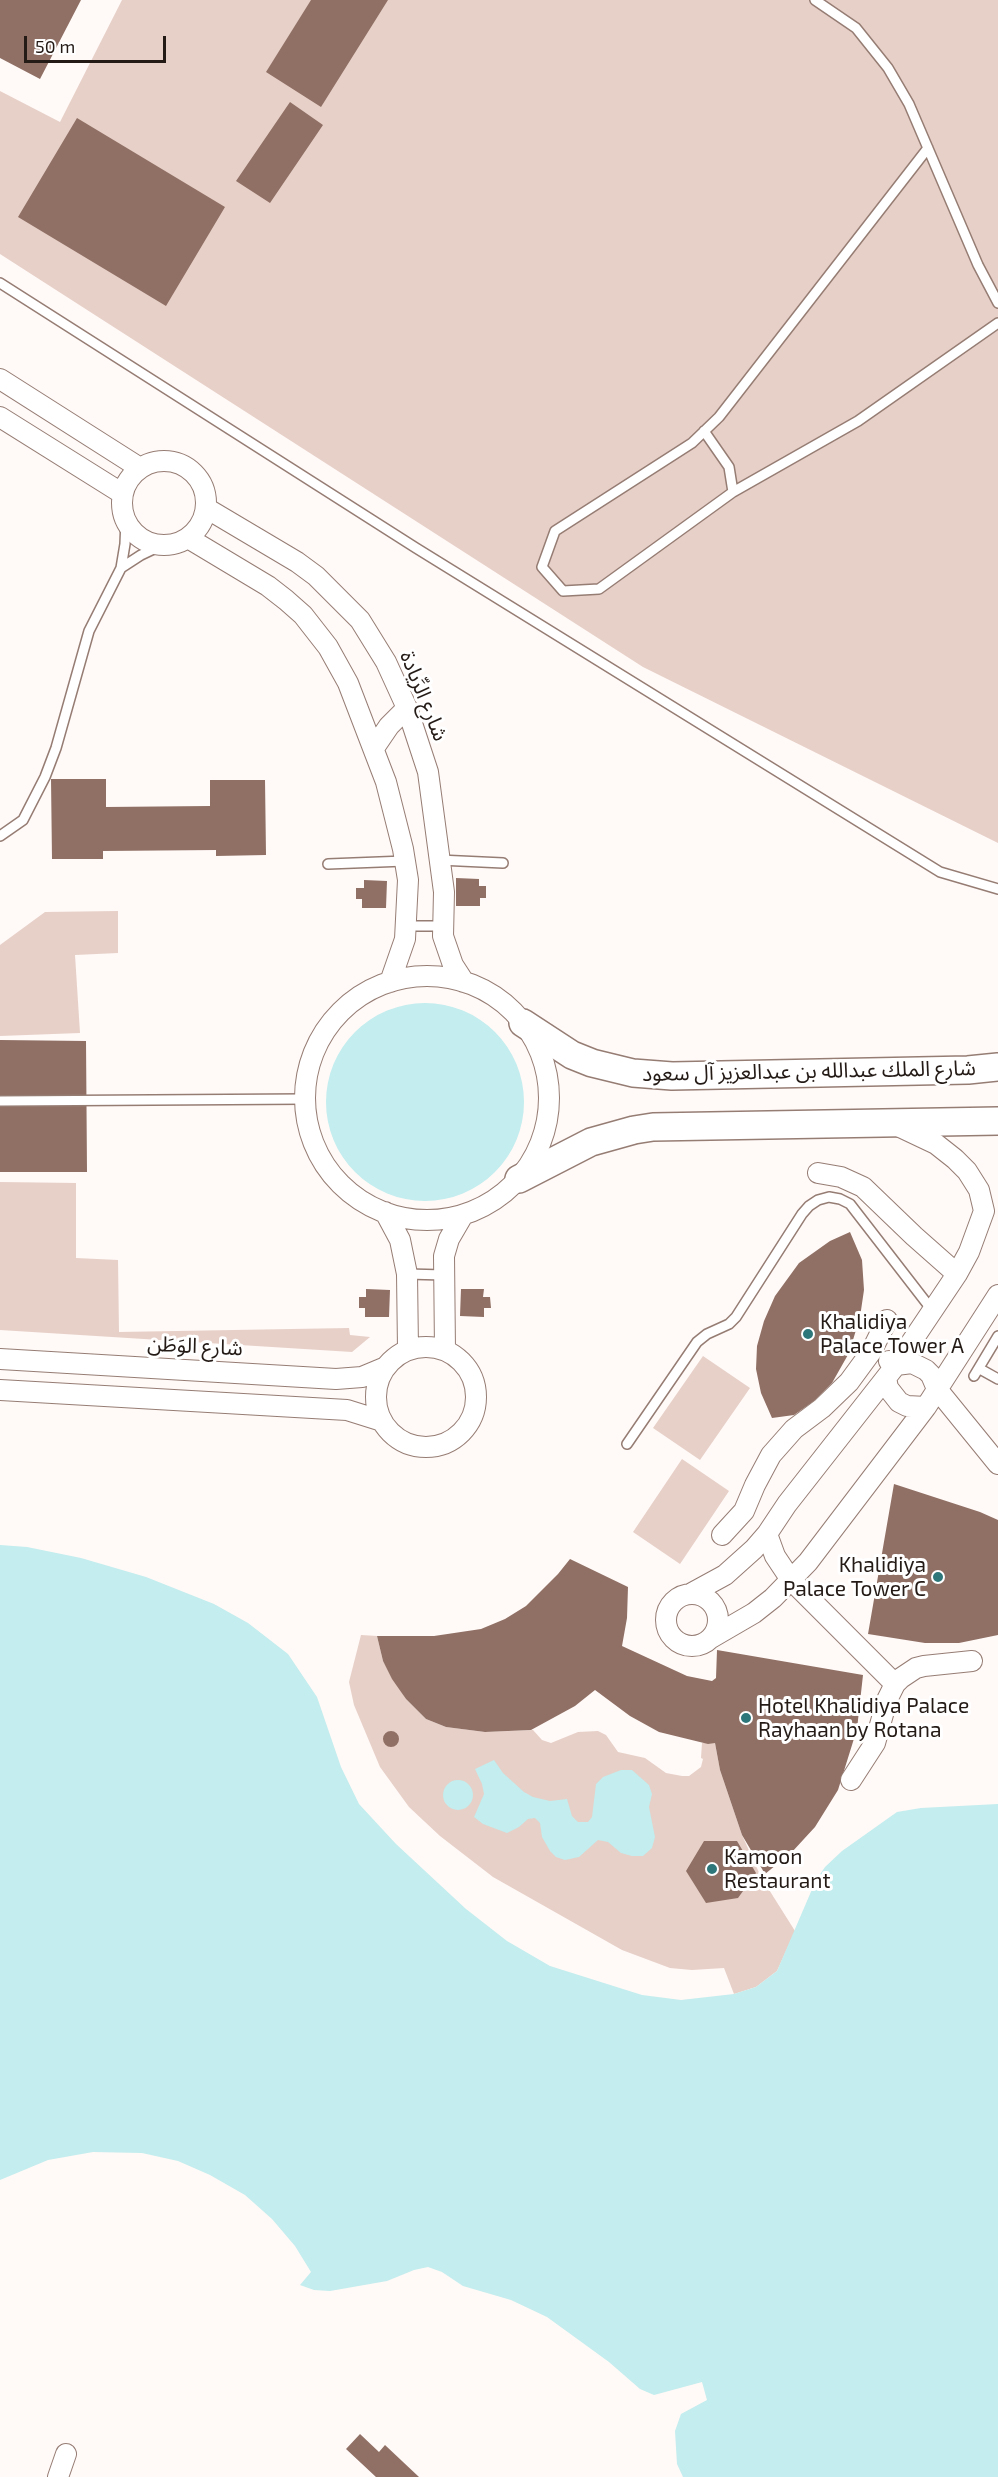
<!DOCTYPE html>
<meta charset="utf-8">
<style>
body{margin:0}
#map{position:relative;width:998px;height:2477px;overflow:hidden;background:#fff9f7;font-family:"Exo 2",sans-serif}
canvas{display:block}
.scale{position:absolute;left:24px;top:36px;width:142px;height:27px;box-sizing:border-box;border:3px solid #241b17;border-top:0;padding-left:8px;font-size:18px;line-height:21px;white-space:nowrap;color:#241b17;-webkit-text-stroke:4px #fff;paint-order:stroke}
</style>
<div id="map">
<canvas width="998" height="2477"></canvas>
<div class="scale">50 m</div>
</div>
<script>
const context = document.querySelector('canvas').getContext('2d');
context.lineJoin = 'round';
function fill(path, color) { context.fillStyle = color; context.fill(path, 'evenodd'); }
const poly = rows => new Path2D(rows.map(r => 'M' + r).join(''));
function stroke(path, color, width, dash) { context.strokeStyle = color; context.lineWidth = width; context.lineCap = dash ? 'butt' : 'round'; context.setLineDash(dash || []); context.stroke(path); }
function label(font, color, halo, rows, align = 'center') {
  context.font = font + ' "Exo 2","Noto Sans Arabic",sans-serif'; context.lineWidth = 6; context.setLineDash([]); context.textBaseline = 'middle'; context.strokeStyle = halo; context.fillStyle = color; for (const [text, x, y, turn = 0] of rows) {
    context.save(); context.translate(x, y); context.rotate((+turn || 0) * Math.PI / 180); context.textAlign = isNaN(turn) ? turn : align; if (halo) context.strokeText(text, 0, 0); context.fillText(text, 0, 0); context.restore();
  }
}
fill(poly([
 [122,0,998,0,998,843,643,667,0,254,0,91,60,122],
 [118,911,118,953,75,955,80,1033,0,1036,0,945,45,912],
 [0,1182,76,1183,76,1258,118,1260,119,1332,349,1328,350,1335,370,1337,352,1352,0,1330],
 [703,1356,750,1388,700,1460,653,1428],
 [682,1459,729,1491,680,1564,633,1532],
 [361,1635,377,1636,383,1661,406,1699,426,1719,446,1727,485,1732,533,1730,542,1740,551,1743,578,1732,598,1731,606,1735,618,1752,645,1758,666,1773,682,1776,689,1776,701,1767,703,1759,701,1758,702,1743,715,1743,720,1770,742,1835,761,1877,795,1931,777,1971,756,1987,734,1994,724,1968,692,1970,670,1968,622,1950,493,1877,440,1836,409,1807,380,1767,354,1705,349,1682]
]), '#e7d0c8');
fill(poly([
 '326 1102a99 99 0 1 1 198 0a99 99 0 1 1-198 0Z',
 [0,1545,27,1547,81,1558,146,1577,214,1604,248,1623,288,1654,317,1697,341,1767,359,1804,396,1844,466,1909,507,1941,550,1966,642,1995,681,2000,734,1994,756,1987,777,1971,816,1880,825,1867,842,1851,897,1812,921,1808,998,1804,998,2477,683,2477,677,2464,675,2431,681,2414,707,2400,702,2382,654,2395,640,2389,609,2362,547,2317,511,2300,463,2286,442,2272,428,2267,414,2270,387,2281,330,2291,314,2290,300,2285,311,2272,295,2246,272,2219,245,2195,210,2175,178,2161,142,2153,93,2152,48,2160,0,2180],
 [494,1760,503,1773,524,1792,533,1797,550,1801,567,1799,572,1816,578,1822,588,1822,592,1817,596,1784,603,1777,621,1770,632,1770,649,1785,652,1794,649,1807,655,1837,652,1848,643,1856,632,1856,621,1853,608,1842,598,1840,579,1857,565,1860,556,1857,550,1851,542,1837,540,1823,535,1818,528,1819,519,1827,507,1833,483,1824,474,1817,484,1794,482,1784,475,1769],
 '443 1795a15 15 0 1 1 30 0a15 15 0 1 1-30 0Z'
]), '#c3edee');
fill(poly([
 [0,0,81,0,40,79,0,58],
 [311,0,388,0,321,107,266,72],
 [290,102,323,125,270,203,236,181],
 [77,118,225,207,166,306,18,217],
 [51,779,106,779,106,807,210,806,210,780,265,780,266,855,216,856,216,850,103,851,103,859,52,859],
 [456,878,479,879,479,886,486,886,486,898,480,898,480,906,456,906],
 [364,880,387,881,386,908,362,908,362,899,356,899,356,888,364,888],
 [0,1040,86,1041,87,1172,0,1172],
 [850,1232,862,1260,864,1290,860,1317,849,1353,832,1383,814,1401,794,1415,772,1418,761,1393,756,1369,757,1346,764,1321,775,1296,799,1263,830,1241],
 [366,1289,390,1290,389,1317,365,1317,365,1308,359,1308,359,1297,366,1297],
 [461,1289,484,1289,483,1297,490,1297,491,1308,484,1308,484,1317,460,1316],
 [894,1484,980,1512,998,1520,998,1635,959,1643,925,1643,868,1634],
 [570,1559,628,1587,627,1618,622,1646,687,1676,712,1681,716,1678,717,1650,863,1675,857,1729,838,1790,815,1827,792,1852,765,1874,742,1835,720,1770,715,1743,708,1744,659,1732,630,1716,595,1690,575,1706,531,1730,485,1732,446,1727,426,1719,406,1699,392,1679,383,1661,377,1636,434,1636,481,1629,505,1619,526,1606,558,1574],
 '383 1739a8 8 0 1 1 16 0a8 8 0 1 1-16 0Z',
 [704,1841,737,1841,756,1873,738,1898,706,1903,686,1871],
 [360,2434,379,2452,385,2445,419,2477,376,2477,346,2449]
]), '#907065');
const lane = poly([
 [815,0,856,28,888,68,909,104,978,265,998,303],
 [0,283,416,548,940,872,998,889],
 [704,431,729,467,733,492,599,589,563,591,542,567,555,531,692,443,719,417,928,148],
 [733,492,858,421,998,323],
 [121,568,141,555,162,545],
 [0,836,23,820,45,777,56,748,89,631,121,568,125,544,126,520],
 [439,860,503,863],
 [328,864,405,861],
 [407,926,442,926],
 [0,1101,305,1099],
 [407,1274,444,1275],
 [980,1369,998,1379],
 [974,1376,998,1336],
 [627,1444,697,1342,707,1334,729,1324,736,1317,802,1214,809,1206,818,1200,829,1197,840,1199,850,1204,932,1310]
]);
const street = poly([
 [0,379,140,468],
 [0,417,123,494],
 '122 503a42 42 0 1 1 84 0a42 42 0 1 1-84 0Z',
 [206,508,297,562,316,576,360,620,386,662,407,708,428,772,444,892,443,936,453,965,464,982],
 [188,538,268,586,286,600,303,615,328,647,348,683,386,782,403,849,408,880,405,939,390,982],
 [374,748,389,726,407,708],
 '305 1098a122 122 0 1 1 244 0a122 122 0 1 1-244 0Z',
 [818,1173,841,1177,863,1187,914,1236,957,1274],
 [385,1212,400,1240,407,1274,408,1349],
 '376 1397a50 50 0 1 1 100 0a50 50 0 1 1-100 0Z',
 [445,1350,444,1256,449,1239,463,1215],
 [0,1359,336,1379,362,1377,386,1367],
 [889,1361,896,1365,912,1363,926,1370,931,1375,937,1389,998,1464],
 [886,1378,888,1388,899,1402,907,1406,926,1407],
 [0,1390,347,1410,382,1421],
 [767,1534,775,1556,791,1580,895,1684],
 [722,1535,744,1511,755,1485,771,1455,794,1429,822,1408,849,1382,871,1352,887,1320],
 [692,1593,725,1575,754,1549,767,1534,787,1504,896,1365,957,1274,969,1252,984,1211,979,1190,967,1171,955,1159,936,1144,898,1126],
 '666 1620a26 26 0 1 1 52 0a26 26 0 1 1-52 0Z',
 [711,1638,754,1613,773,1598,808,1562,926,1407,998,1295],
 [851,1780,875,1743,887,1700,895,1684,901,1678,916,1668,924,1666,972,1661],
 [58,2477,66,2454]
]);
const secondary = poly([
 [523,1023,572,1055,592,1063,633,1073,672,1076,968,1070,998,1067],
 [519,1179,591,1142,634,1130,653,1127,998,1121]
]);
stroke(lane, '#967d74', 12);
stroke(street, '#967d74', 22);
stroke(secondary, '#967d74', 30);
stroke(lane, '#fff', 9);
stroke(street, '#fff', 20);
stroke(secondary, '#fff', 27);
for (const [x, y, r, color] of [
 [808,1334,6,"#2d777a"],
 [938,1577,6,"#2d777a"],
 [746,1718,6,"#2d777a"],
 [712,1869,6,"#2d777a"]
]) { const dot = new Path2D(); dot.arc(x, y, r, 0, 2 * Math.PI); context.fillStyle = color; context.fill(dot); stroke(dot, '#fff', 2); }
label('21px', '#241b17', '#fff', [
 ["شارع الرِّيادة",424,696,68],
 ["شارع الملك عبدالله بن عبدالعزيز آل سعود",809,1071,-1],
 ["شارع الوَطَن",195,1346,3]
]);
label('21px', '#241b17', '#fff', [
 ["Khalidiya",820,1322],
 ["Palace Tower A",820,1346],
 ["Khalidiya",926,1565,"right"],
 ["Palace Tower C",926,1589,"right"],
 ["Hotel Khalidiya Palace",758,1706],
 ["Rayhaan by Rotana",758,1730],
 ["Kamoon",724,1857],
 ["Restaurant",724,1881]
], 'left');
</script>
